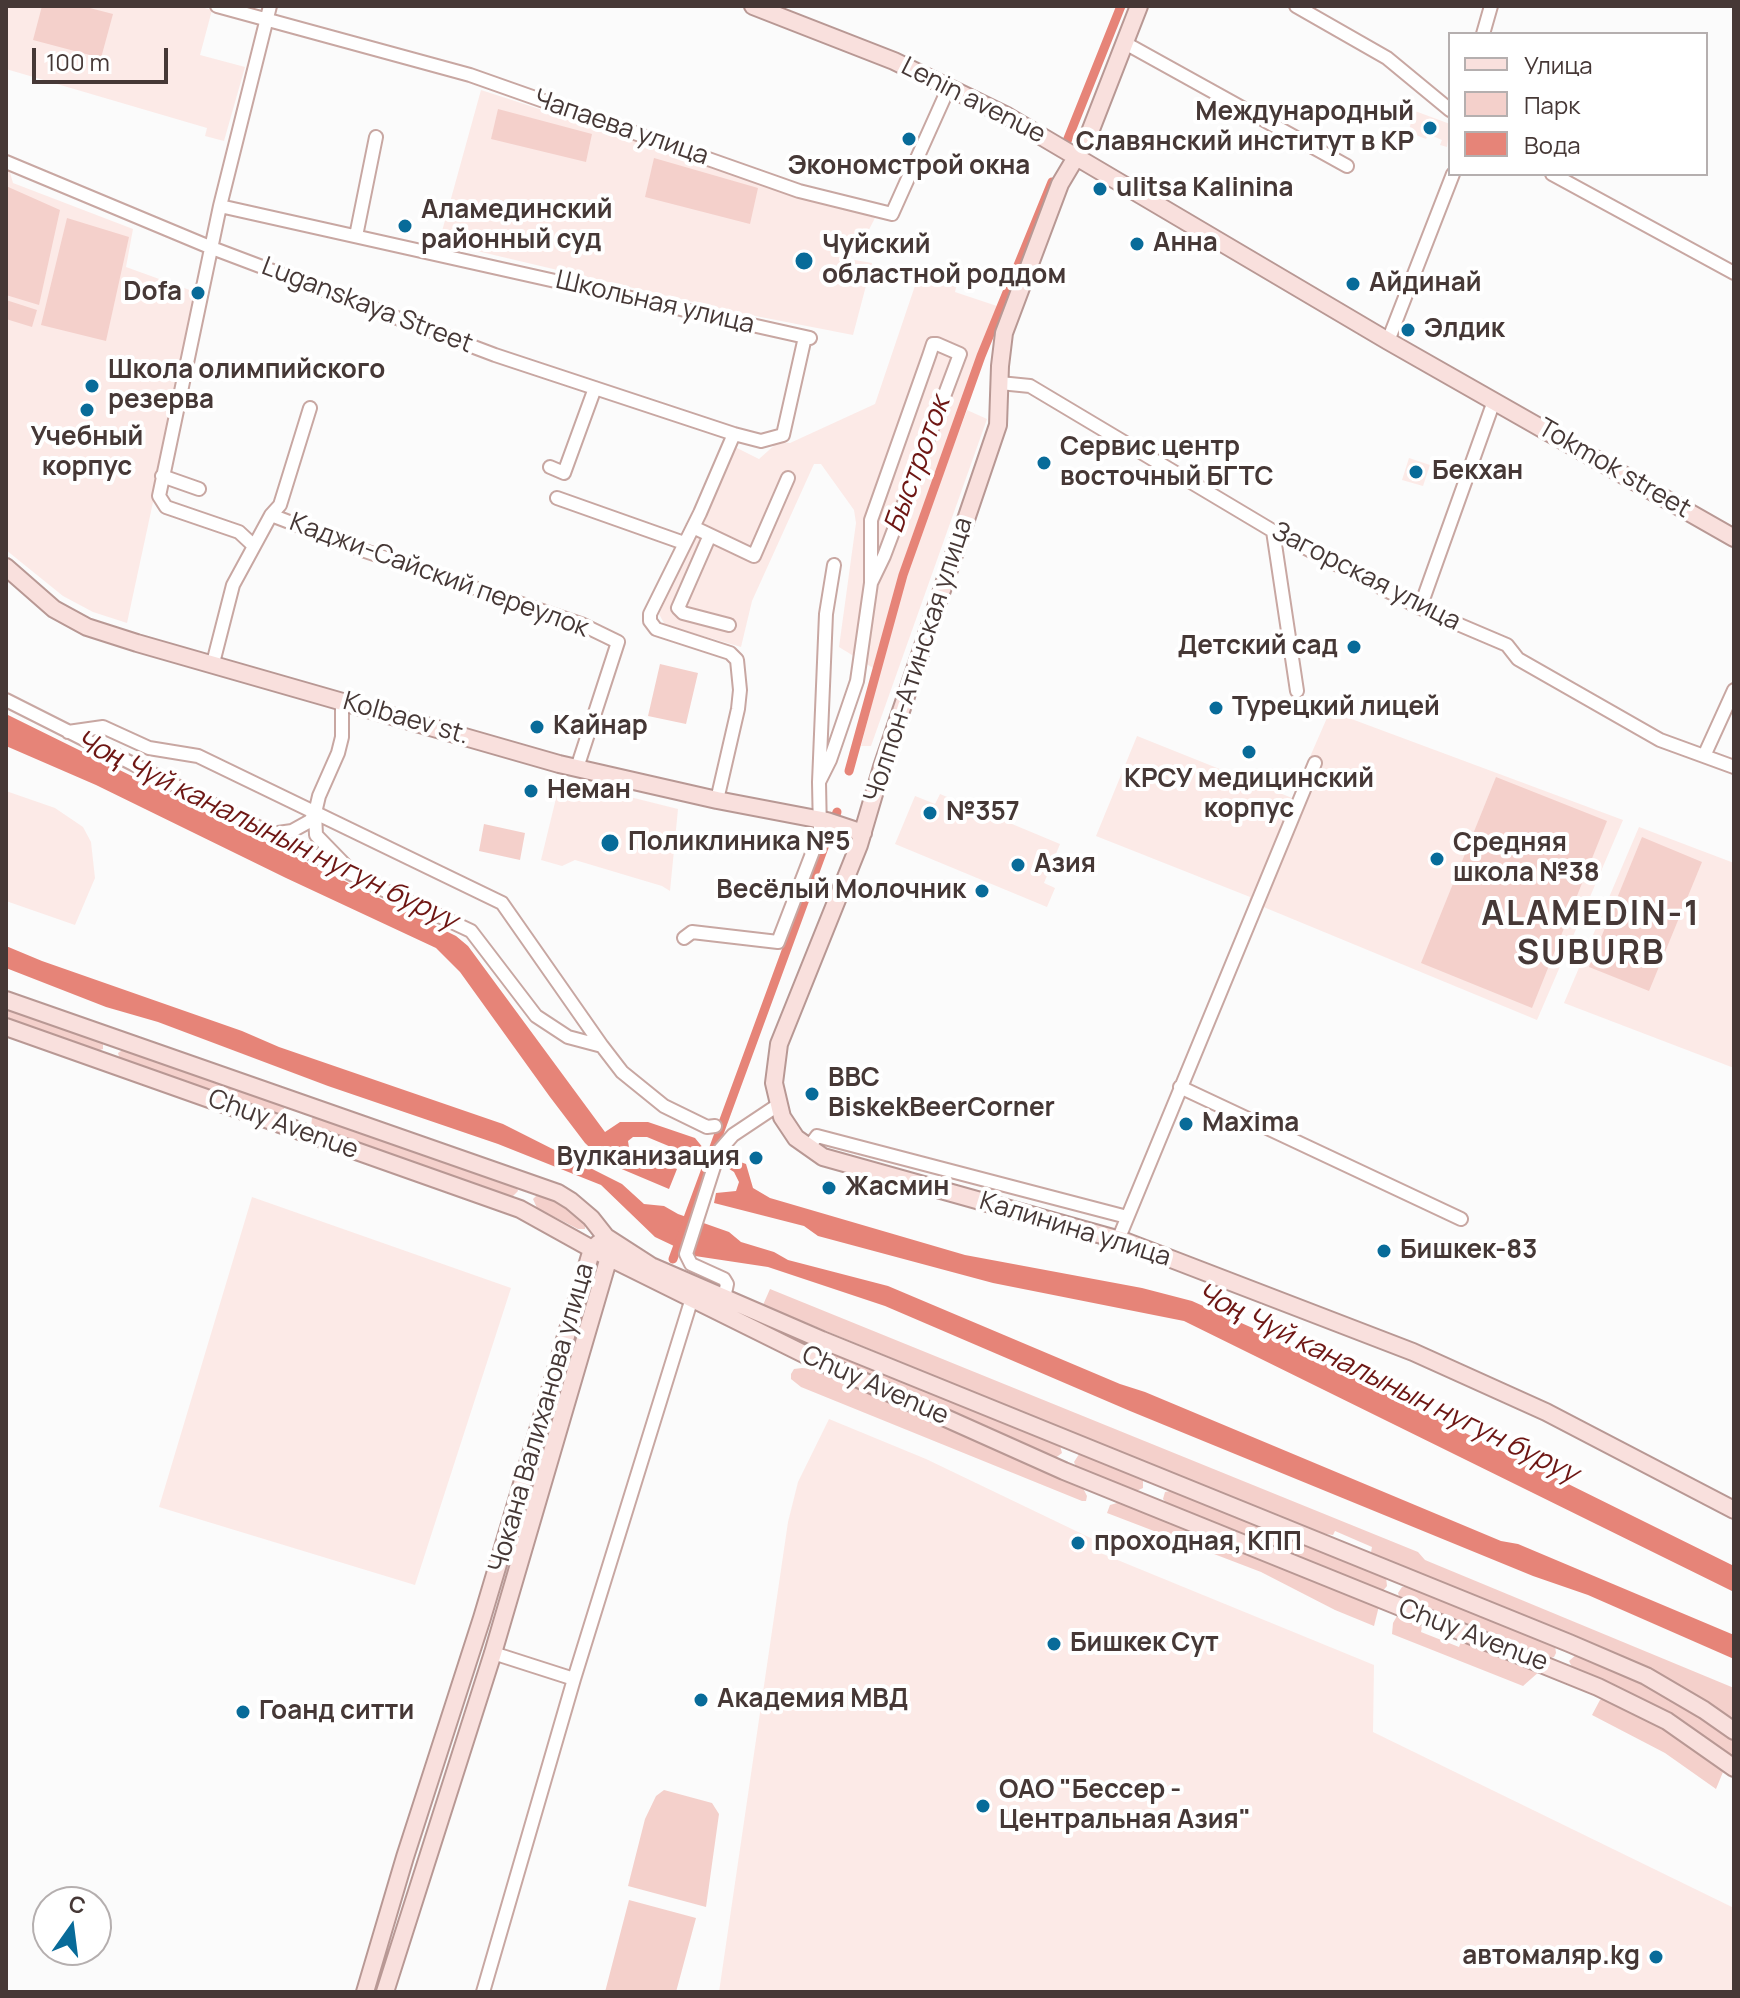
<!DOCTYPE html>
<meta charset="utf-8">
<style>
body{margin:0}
#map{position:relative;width:1740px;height:1998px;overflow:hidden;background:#fbfbfb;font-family:Manrope,sans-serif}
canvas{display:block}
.frame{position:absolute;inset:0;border:8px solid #463836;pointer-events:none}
.legend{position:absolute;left:1448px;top:32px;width:260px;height:144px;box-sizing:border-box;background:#fff;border:2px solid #b5afaf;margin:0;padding:10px 14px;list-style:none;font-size:24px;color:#463836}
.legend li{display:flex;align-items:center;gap:16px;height:40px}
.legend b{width:40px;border:2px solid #b5afaf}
.north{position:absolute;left:32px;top:1886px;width:80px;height:80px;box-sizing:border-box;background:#fff;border:2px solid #b5afaf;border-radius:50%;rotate:14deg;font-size:22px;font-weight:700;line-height:32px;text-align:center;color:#463836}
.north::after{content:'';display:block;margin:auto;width:28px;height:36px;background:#086b99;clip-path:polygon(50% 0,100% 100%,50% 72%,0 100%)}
.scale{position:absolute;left:32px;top:48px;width:136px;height:36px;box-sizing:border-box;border:4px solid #463836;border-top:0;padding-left:10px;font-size:24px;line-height:28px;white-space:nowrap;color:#463836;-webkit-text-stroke:6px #fff;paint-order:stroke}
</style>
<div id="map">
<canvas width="1740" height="1998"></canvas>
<div class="frame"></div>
<ul class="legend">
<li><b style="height:10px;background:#f9e0dd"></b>Улица</li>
<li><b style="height:22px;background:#f4d0cb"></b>Парк</li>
<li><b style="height:22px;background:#e68478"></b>Вода</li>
</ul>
<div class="north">С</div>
<div class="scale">100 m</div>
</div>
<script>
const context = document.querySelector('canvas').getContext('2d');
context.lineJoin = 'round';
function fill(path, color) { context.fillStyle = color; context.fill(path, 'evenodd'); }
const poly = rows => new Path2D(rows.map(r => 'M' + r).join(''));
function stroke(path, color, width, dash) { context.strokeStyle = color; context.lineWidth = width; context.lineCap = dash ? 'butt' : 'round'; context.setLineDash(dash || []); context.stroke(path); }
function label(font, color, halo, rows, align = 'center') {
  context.font = font + ' Manrope,sans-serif'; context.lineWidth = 8; context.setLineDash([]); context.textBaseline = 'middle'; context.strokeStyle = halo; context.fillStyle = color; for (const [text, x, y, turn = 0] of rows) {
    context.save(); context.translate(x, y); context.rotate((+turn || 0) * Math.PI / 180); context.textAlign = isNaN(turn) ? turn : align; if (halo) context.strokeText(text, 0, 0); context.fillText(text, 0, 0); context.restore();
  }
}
fill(poly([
 [6,6,197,6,212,10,200,55,245,67,224,141,205,136,207,128,6,69],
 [481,90,875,218,859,249,849,259,872,263,853,335,735,312,439,242],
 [1415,111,1450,124,1447,147,1440,145,1442,140,1428,134,1426,139,1408,132],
 [6,168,9,169,13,183,133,229,126,267,198,293,127,623,93,612,63,596,6,550],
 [922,265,959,275,955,292,997,306,909,545,873,668,839,647,856,523,854,510,821,464,814,464,752,601,741,647,665,625,659,614,735,447,759,459,778,442,790,443,875,404],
 [967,410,987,419,871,746,861,746,903,582],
 [1409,458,1430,465,1423,486,1402,480],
 [1330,711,1623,820,1537,1020,1249,901,1250,897,1096,836,1137,736,1292,798],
 [559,786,590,787,678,809,670,891,662,886,575,860,562,866,541,860],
 [6,791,55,808,83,827,91,842,95,878,75,925,6,901],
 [940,794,1060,844,1044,883,1055,888,1047,907,895,844,915,796,935,804],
 [1639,827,1734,863,1734,1068,1564,1003],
 [252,1197,511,1288,415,1585,159,1507],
 [829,1419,926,1459,1101,1543,1098,1552,1374,1665,1373,1732,1734,1908,1734,1992,719,1992,788,1522,798,1482]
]), '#fceae7');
fill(poly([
 [42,6,82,6,113,14,101,58,33,40],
 [498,109,592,134,586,162,491,139],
 [654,158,758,188,750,224,645,197],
 [6,186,60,210,39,305,6,295],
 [67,218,129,237,106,341,41,325],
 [6,300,37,310,32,327,6,319],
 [660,664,698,673,686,724,648,716],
 [1496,777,1607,821,1532,1008,1421,963],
 [484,824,525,833,520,860,479,851],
 [1642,837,1702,862,1649,991,1589,967],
 [6,1006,103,1042,103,1049,97,1051,6,1020],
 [124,1049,283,1105,285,1111,277,1116,120,1060,118,1053],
 [316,1116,516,1185,518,1191,511,1198,311,1127,312,1118],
 [538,1194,561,1203,585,1223,585,1229,578,1229,537,1208,533,1199],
 [770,1289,1418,1552,1425,1560,1734,1688,1734,1724,1391,1566,1371,1552,1372,1547,1335,1531,1333,1535,1314,1532,763,1305],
 [739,1312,1059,1442,1062,1453,1054,1459,866,1377,738,1314],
 [802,1368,812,1369,1081,1484,1087,1496,1086,1501,1082,1501,801,1387,791,1379,791,1374,794,1369],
 [1081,1451,1143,1477,1143,1488,1134,1492,1077,1469,1074,1462],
 [1175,1490,1386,1577,1387,1586,1381,1593,1168,1505,1163,1499,1165,1492],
 [1117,1503,1129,1504,1379,1606,1374,1626,1335,1610,1261,1572,1107,1513,1110,1505],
 [1402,1587,1410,1587,1555,1645,1556,1653,1554,1657,1547,1659,1400,1599,1398,1593],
 [1403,1615,1422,1627,1421,1632,1459,1647,1461,1642,1479,1646,1540,1671,1523,1686,1392,1634,1393,1623,1397,1616],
 [1577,1654,1631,1677,1703,1717,1734,1739,1734,1760,1573,1669,1569,1661],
 [1606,1698,1670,1730,1722,1768,1723,1772,1716,1789,1665,1753,1592,1715,1600,1700],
 [664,1790,712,1803,719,1814,706,1907,628,1886,645,1819,656,1796],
 [629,1900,696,1918,676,1992,605,1992]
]), '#f4d0cb');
fill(poly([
 [6,714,456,936,468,946,605,1132,620,1122,648,1122,695,1138,704,1149,746,1164,753,1188,770,1198,965,1255,1142,1288,1192,1301,1257,1330,1734,1566,1734,1592,1184,1321,993,1283,818,1236,804,1226,714,1203,716,1193,736,1191,739,1182,734,1172,703,1152,683,1152,647,1137,633,1137,628,1141,630,1154,677,1169,669,1189,605,1162,585,1143,550,1097,460,972,436,948,286,878,96,785,6,746],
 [6,946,42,961,242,1031,279,1047,503,1124,622,1184,644,1204,664,1206,678,1214,729,1232,741,1242,774,1252,788,1260,888,1286,1120,1384,1145,1392,1501,1541,1518,1544,1734,1635,1734,1659,1588,1595,1533,1576,1130,1411,885,1306,768,1267,695,1256,655,1237,601,1185,498,1144,328,1086,158,1022,106,1007,6,968]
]), '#e68478');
stroke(poly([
 [1067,141,1121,6],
 [849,771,903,575,981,356,1052,182],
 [673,1259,837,812]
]), '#e68478', 9);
const minor = poly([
 [217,6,470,75,799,191,892,214,949,87],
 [1296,6,1387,58,1450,110],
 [1483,34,1491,6],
 [1125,43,1347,166],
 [6,162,212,248,495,355,734,434,761,441,783,435,805,337],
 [1552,174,1734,273],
 [220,206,810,338],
 [356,236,376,137],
 [1388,341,1453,174],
 [1000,383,1030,386,1273,531,1420,608,1507,645,1518,659,1660,740,1734,767],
 [550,467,564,473,595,388],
 [162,476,199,489],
 [557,498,684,543],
 [271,515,365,551,581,624,618,642,577,768],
 [693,527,754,556,788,478],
 [1273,531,1297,691],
 [710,535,678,608,683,613,729,625],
 [254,546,239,532,166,507,159,496,220,206,270,6],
 [1420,608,1494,401],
 [213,663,233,585,271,515,280,505,310,408],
 [6,700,371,884,471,931,536,1016,568,1037,602,1046,622,1072,664,1106,707,1127,715,1126],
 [68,732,103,727,149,748,198,756,502,903,602,1046],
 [1704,756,1734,690],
 [819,782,830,760,857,681,871,583,871,520,929,356,933,344,937,344,960,354,884,556,871,583],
 [717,800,738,709,740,690,737,660,730,653,656,629,650,621,650,614,700,513,734,434],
 [315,813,316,835,348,868],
 [271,834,292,831,310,821,315,813,319,796,338,753,342,737,342,700],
 [684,938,692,932,778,942,820,833,819,782,826,614,834,565],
 [1180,1087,1461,1219],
 [808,1148,817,1136,1127,1217],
 [1118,1240,1315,763],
 [724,1298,727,1284,724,1279,691,1264,686,1254,719,1151,733,1135,778,1105],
 [493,1653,574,1679],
 [483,1992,574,1679,692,1298]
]);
const major = poly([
 [753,6,894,61,1007,116,1388,341,1734,538],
 [1139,6,1088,137,1060,184,1004,333,1000,366,998,425,882,767,859,845,779,1044,774,1083,782,1117,796,1138,823,1157,1127,1242,1413,1352,1546,1412,1734,1510],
 [6,567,54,609,87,627,137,643,559,764,717,800,827,821,863,833],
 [6,1000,558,1193,571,1201,591,1218,606,1237,651,1266,822,1340,1569,1643,1646,1676,1704,1710,1734,1731],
 [6,1027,520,1209,592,1249,816,1360,1064,1471,1598,1687,1667,1721,1734,1768],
 [365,1992,405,1857,482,1618,592,1249,599,1243],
 [385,1992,493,1653,609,1257,607,1247]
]);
stroke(minor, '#c8a7a2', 16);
stroke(major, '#b89894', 20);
stroke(minor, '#fff', 12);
stroke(major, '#f9e0dd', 16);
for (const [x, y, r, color] of [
 [1430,128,8,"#086b99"],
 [909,139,8,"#086b99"],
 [1100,189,8,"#086b99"],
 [405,226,8,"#086b99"],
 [1137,244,8,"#086b99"],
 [804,261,10,"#086b99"],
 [1353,284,8,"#086b99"],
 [198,293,8,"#086b99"],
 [1408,330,8,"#086b99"],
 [92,386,8,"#086b99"],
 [87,410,8,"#086b99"],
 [1044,463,8,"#086b99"],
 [1416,472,8,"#086b99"],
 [1354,647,8,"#086b99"],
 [1216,708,8,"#086b99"],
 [537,727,8,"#086b99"],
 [1249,752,8,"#086b99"],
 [531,791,8,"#086b99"],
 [930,813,8,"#086b99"],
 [610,843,10,"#086b99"],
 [1437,859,8,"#086b99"],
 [1018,865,8,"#086b99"],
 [982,891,8,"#086b99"],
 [812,1094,8,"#086b99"],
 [1186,1124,8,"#086b99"],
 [756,1158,8,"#086b99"],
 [829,1188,8,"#086b99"],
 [1384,1251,8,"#086b99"],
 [1078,1543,8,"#086b99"],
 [1054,1644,8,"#086b99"],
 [701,1700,8,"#086b99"],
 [243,1712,8,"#086b99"],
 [983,1806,8,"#086b99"],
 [1656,1957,8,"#086b99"]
]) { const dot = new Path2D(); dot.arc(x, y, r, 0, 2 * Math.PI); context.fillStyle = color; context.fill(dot); stroke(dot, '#fff', 3); }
label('26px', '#463836', '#fff', [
 ["Lenin avenue",973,101,27],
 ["Чапаева улица",621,128,19],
 ["Школьная улица",655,303,13],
 ["Luganskaya Street",367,306,21],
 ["Tokmok street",1614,469,30],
 ["Каджи-Сайский переулок",439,576,20],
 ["Загорская улица",1366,577,27],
 ["Чолпон-Атинская улица",919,660,-72],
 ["Kolbaev st.",406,719,16],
 ["Chuy Avenue",283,1125,20],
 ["Калинина улица",1075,1230,17],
 ["Chuy Avenue",875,1386,24],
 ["Чокана Валиханова улица",542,1418,-74],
 ["Chuy Avenue",1473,1636,21]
]);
label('bold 26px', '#463836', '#fff', [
 ["Международный",1414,113,"right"],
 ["Славянский институт в КР",1414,143,"right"],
 ["Экономстрой окна",909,167,"center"],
 ["ulitsa Kalinina",1116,189],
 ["Аламединский",421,211],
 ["районный суд",421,241],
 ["Анна",1153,244],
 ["Чуйский",822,246],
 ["областной роддом",822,276],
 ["Айдинай",1369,284],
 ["Dofa",182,293,"right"],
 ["Элдик",1424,330],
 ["Школа олимпийского",108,371],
 ["резерва",108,401],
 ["Учебный",87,438,"center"],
 ["корпус",87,468,"center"],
 ["Сервис центр",1060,448],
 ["восточный БГТС",1060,478],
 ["Бекхан",1432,472],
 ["Детский сад",1338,647,"right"],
 ["Турецкий лицей",1232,708],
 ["Кайнар",553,727],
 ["КРСУ медицинский",1249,780,"center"],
 ["корпус",1249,810,"center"],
 ["Неман",547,791],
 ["№357",946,813],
 ["Поликлиника №5",628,843],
 ["Средняя",1453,844],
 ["школа №38",1453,874],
 ["Азия",1034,865],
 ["Весёлый Молочник",966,891,"right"],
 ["BBC",828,1079],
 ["BiskekBeerCorner",828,1109],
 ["Maxima",1202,1124],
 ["Вулканизация",740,1158,"right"],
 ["Жасмин",845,1188],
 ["Бишкек-83",1400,1251],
 ["проходная, КПП",1094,1543],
 ["Бишкек Сут",1070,1644],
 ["Академия МВД",717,1700],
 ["Гоанд ситти",259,1712],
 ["ОАО \"Бессер -",999,1791],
 ["Центральная Азия\"",999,1821],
 ["автомаляр.kg",1640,1957,"right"]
], 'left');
label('italic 28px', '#6e1613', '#fff', [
 ["Быстроток",918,465,-70],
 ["Чоң Чүй каналынын нугун буруу",266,831,26],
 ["Чоң Чүй каналынын нугун буруу",1387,1384,26]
]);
context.letterSpacing = '2px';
label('bold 34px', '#463836', '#fff', [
 ["ALAMEDIN-1",1591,915],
 ["SUBURB",1591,954]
]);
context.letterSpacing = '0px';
</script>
